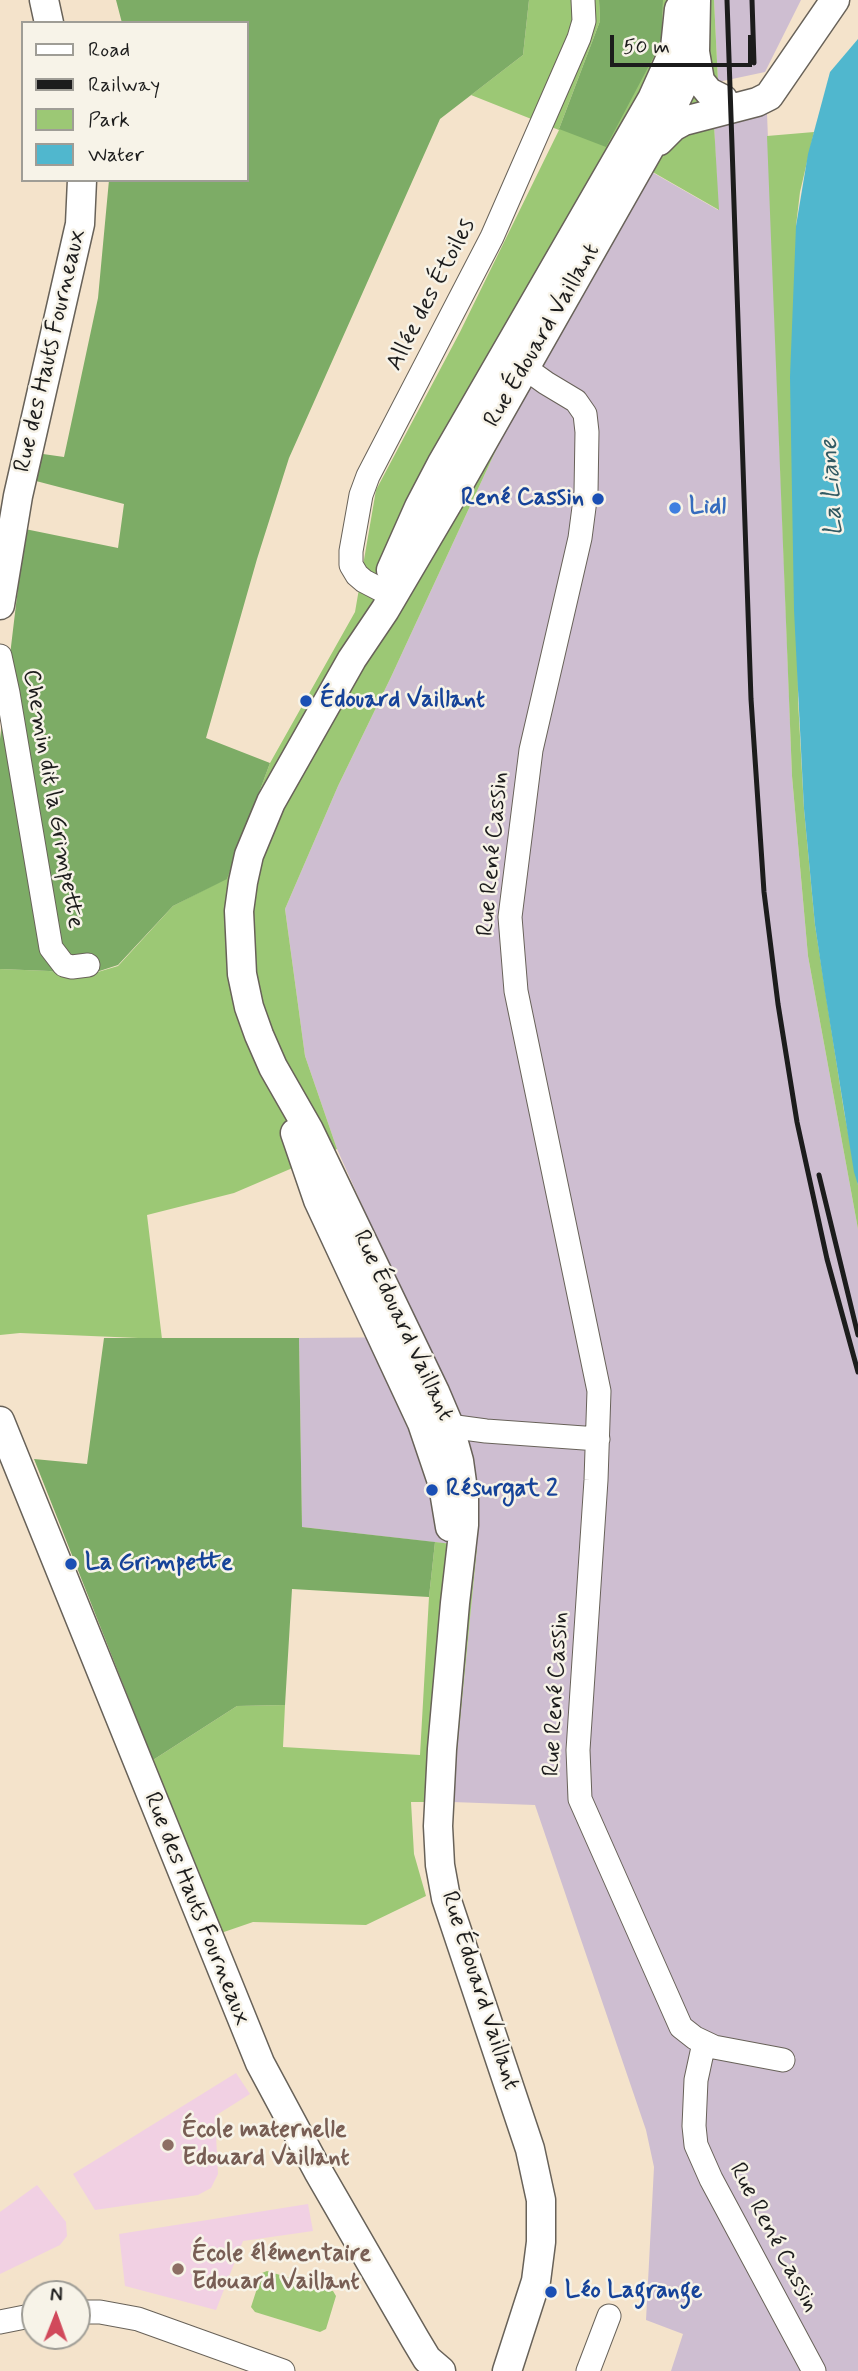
<!DOCTYPE html>
<meta charset="utf-8">
<style>
body{margin:0}
#map{position:relative;width:858px;height:2371px;overflow:hidden;background:#f4e3cb;font-family:Mynerve,sans-serif}
canvas{display:block}
.legend{position:absolute;left:21px;top:21px;width:228px;height:161px;box-sizing:border-box;background:#f7f3e8;border:2px solid #9f9d96;margin:0;padding:9px 12px;list-style:none;font-size:21px;color:#1c1c1c}
.legend li{display:flex;align-items:center;gap:14px;height:35px}
.legend b{width:35px;border:2px solid #9f9d96}
.north{position:absolute;left:21px;top:2280px;width:70px;height:70px;box-sizing:border-box;background:#f7f3e8;border:2px solid #9f9d96;border-radius:50%;rotate:1deg;font-size:19px;font-weight:700;line-height:28px;text-align:center;color:#1c1c1c}
.north::after{content:'';display:block;margin:auto;width:24px;height:32px;background:#d1495b;clip-path:polygon(50% 0,100% 100%,50% 72%,0 100%)}
.scale{position:absolute;left:610px;top:35px;width:142px;height:32px;box-sizing:border-box;border:4px solid #1c1c1c;border-top:0;padding-left:9px;font-size:21px;line-height:24px;white-space:nowrap;color:#1c1c1c;-webkit-text-stroke:5px #f7f3e8;paint-order:stroke}
</style>
<div id="map">
<canvas width="858" height="2371"></canvas>
<ul class="legend">
<li><b style="height:9px;background:#fff"></b>Road</li>
<li><b style="height:9px;background:#1c1c1c"></b>Railway</li>
<li><b style="height:19px;background:#9cc875"></b>Park</li>
<li><b style="height:19px;background:#50b7ce"></b>Water</li>
</ul>
<div class="north">N</div>
<div class="scale">50 m</div>
</div>
<script>
const context = document.querySelector('canvas').getContext('2d');
context.lineJoin = 'round';
function fill(path, color) { context.fillStyle = color; context.fill(path, 'evenodd'); }
const poly = rows => new Path2D(rows.map(r => 'M' + r).join(''));
function stroke(path, color, width, dash) { context.strokeStyle = color; context.lineWidth = width; context.lineCap = dash ? 'butt' : 'round'; context.setLineDash(dash || []); context.stroke(path); }
function label(font, color, halo, rows, align = 'center') {
  context.font = font + ' Mynerve,sans-serif'; context.lineWidth = 5; context.setLineDash([]); context.textBaseline = 'middle'; context.strokeStyle = halo; context.fillStyle = color; for (const [text, x, y, turn = 0] of rows) {
    context.save(); context.translate(x, y); context.rotate((+turn || 0) * Math.PI / 180); context.textAlign = isNaN(turn) ? turn : align; if (halo) context.strokeText(text, 0, 0); context.fillText(text, 0, 0); context.restore();
  }
}
fill(poly([
 [236,2073,250,2094,215,2116,218,2174,211,2188,198,2195,95,2210,73,2174],
 [37,2185,66,2222,67,2236,60,2245,0,2274,0,2212],
 [308,2204,313,2231,243,2241,216,2310,125,2286,119,2234]
]), '#f1d0e3');
fill(poly([
 [714,0,801,0,765,72,718,82],
 [767,113,792,776,808,956,858,1229,858,2371,671,2371,683,2334,646,2320,654,2167,646,2130,535,1805,452,1802,477,1547,302,1527,299,1338,421,1337,337,1149,305,1056,285,909,338,786,391,677,508,424,650,171,718,210,714,125]
]), '#cebed1');
fill(poly([
 [529,0,599,0,600,21,559,129,662,41,663,0,714,0,718,82,714,125,719,210,651,171,508,424,391,677,338,786,285,909,305,1056,337,1149,234,1193,147,1215,162,1339,20,1333,0,1335,0,969,49,971,81,977,118,966,173,906,227,878,270,763,355,612,376,490,460,332,559,130,471,95,523,55],
 [814,132,800,192,796,226,798,700,804,809,815,925,844,1111,858,1185,858,1229,808,956,792,776,767,136],
 [435,1542,477,1547,452,1802,411,1802,414,1854,426,1896,366,1925,253,1922,221,1933,153,1760,237,1706,285,1705,283,1747,420,1755,429,1597],
 [267,2271,333,2291,336,2296,326,2329,320,2332,255,2312,251,2307,262,2273]
]), '#9cc875');
fill(poly([
 [116,0,529,0,523,55,440,119,289,458,257,559,206,738,270,763,227,879,173,906,118,965,81,977,49,971,0,969,0,739,25,529,118,548,124,504,36,481,43,454,64,457,98,298,109,180,247,180,247,23,122,23],
 [599,0,663,0,662,41,606,147,559,129,600,21],
 [104,1338,299,1338,302,1527,435,1542,429,1597,292,1589,285,1705,237,1706,153,1760,34,1459,87,1464]
]), '#7dac66');
fill(poly([
 [858,39,858,1185,854,1172,825,992,815,925,804,809,794,610,790,377,796,226,808,154,830,72]
]), '#50b7ce');
const minor = poly([
 [511,358,546,383,576,401,585,414,587,432,586,492,580,538,531,750,510,917,516,991,599,1391,596,1480,578,1750,580,1799,681,2027,695,2038,714,2047,783,2060],
 [393,596,364,581,357,575,351,565,351,551,361,495,368,476,492,237,579,38,584,21,583,0],
 [0,656,8,693,51,948,64,965,72,967,88,965],
 [434,1424,486,1431,598,1439],
 [704,2043,696,2080,694,2126,696,2145,711,2179,814,2371],
 [77,2312,100,2312,138,2319,283,2371],
 [0,2322,35,2315],
 [588,2371,609,2316]
]);
const tertiary = poly([
 [44,0,49,23],
 [695,52,700,81,709,92,723,99],
 [659,141,673,127,684,121,757,102,769,96,835,0],
 [391,570,419,507,442,463,652,99,675,48,679,9],
 [0,605,18,496,80,224,82,180],
 [295,1133,318,1200,422,1423,443,1485,450,1527],
 [0,1421,260,2063,318,2171,415,2339,427,2359,441,2371],
 [507,2371,536,2281,541,2242,541,2200,530,2149,446,1898,440,1865,438,1826,442,1749,455,1603,464,1525,464,1497,459,1461,449,1425,435,1392,309,1130,273,1067,259,1035,249,1007,242,974,239,911,243,882,249,855,271,802,352,659,385,610,462,479,669,114,688,75,695,52,696,0]
]);
stroke(minor, '#686259', 25);
stroke(tertiary, '#686259', 31);
stroke(minor, '#fff', 23);
stroke(tertiary, '#fff', 28);
stroke(poly([
 [727,0,751,699,764,892,778,1004,797,1122,827,1259,858,1372],
 [752,0,754,63],
 [819,1175,858,1335]
]), '#1c1c1c', 5);
for (const [x, y, r, color] of [
 [598,499,7,"#1a4fb4"],
 [675,508,7,"#3f7fe0"],
 [306,701,7,"#1a4fb4"],
 [432,1490,7,"#1a4fb4"],
 [71,1564,7,"#1a4fb4"],
 [168,2145,7,"#8d6e63"],
 [178,2269,7,"#8d6e63"],
 [551,2292,7,"#1a4fb4"]
]) { const dot = new Path2D(); dot.arc(x, y, r, 0, 2 * Math.PI); context.fillStyle = color; context.fill(dot); stroke(dot, '#f7f3e8', 2.5); }
label('24px', '#1c1c1c', '#f7f3e8', [
 ["Allée des Étoiles",432,295,-63],
 ["Rue Édouard Vaillant",543,336,-60],
 ["Rue des Hauts Fourneaux",51,351,-77],
 ["Chemin dit la Grimpette",52,799,80],
 ["Rue René Cassin",494,854,-85],
 ["Rue Édouard Vaillant",402,1326,65],
 ["Rue René Cassin",557,1694,-87],
 ["Rue des Hauts Fourneaux",196,1909,68],
 ["Rue Édouard Vaillant",479,1991,72],
 ["Rue René Cassin",773,2238,62]
]);
label('bold 24px', '#164399', '#f7f3e8', [
 ["René Cassin",584,499,"right"],
 ["Édouard Vaillant",320,701],
 ["Résurgat 2",446,1490],
 ["La Grimpette",85,1564],
 ["Léo Lagrange",565,2292]
], 'left');
label('bold 24px', '#366cbe', '#f7f3e8', [
 ["Lidl",689,508]
], 'left');
label('bold 24px', '#785e54', '#f7f3e8', [
 ["École maternelle",182,2131],
 ["Edouard Vaillant",182,2159],
 ["École élémentaire",192,2255],
 ["Edouard Vaillant",192,2283]
], 'left');
label('italic 26px', '#315a63', '#f7f3e8', [
 ["La Liane",833,487,-93]
]);
</script>
